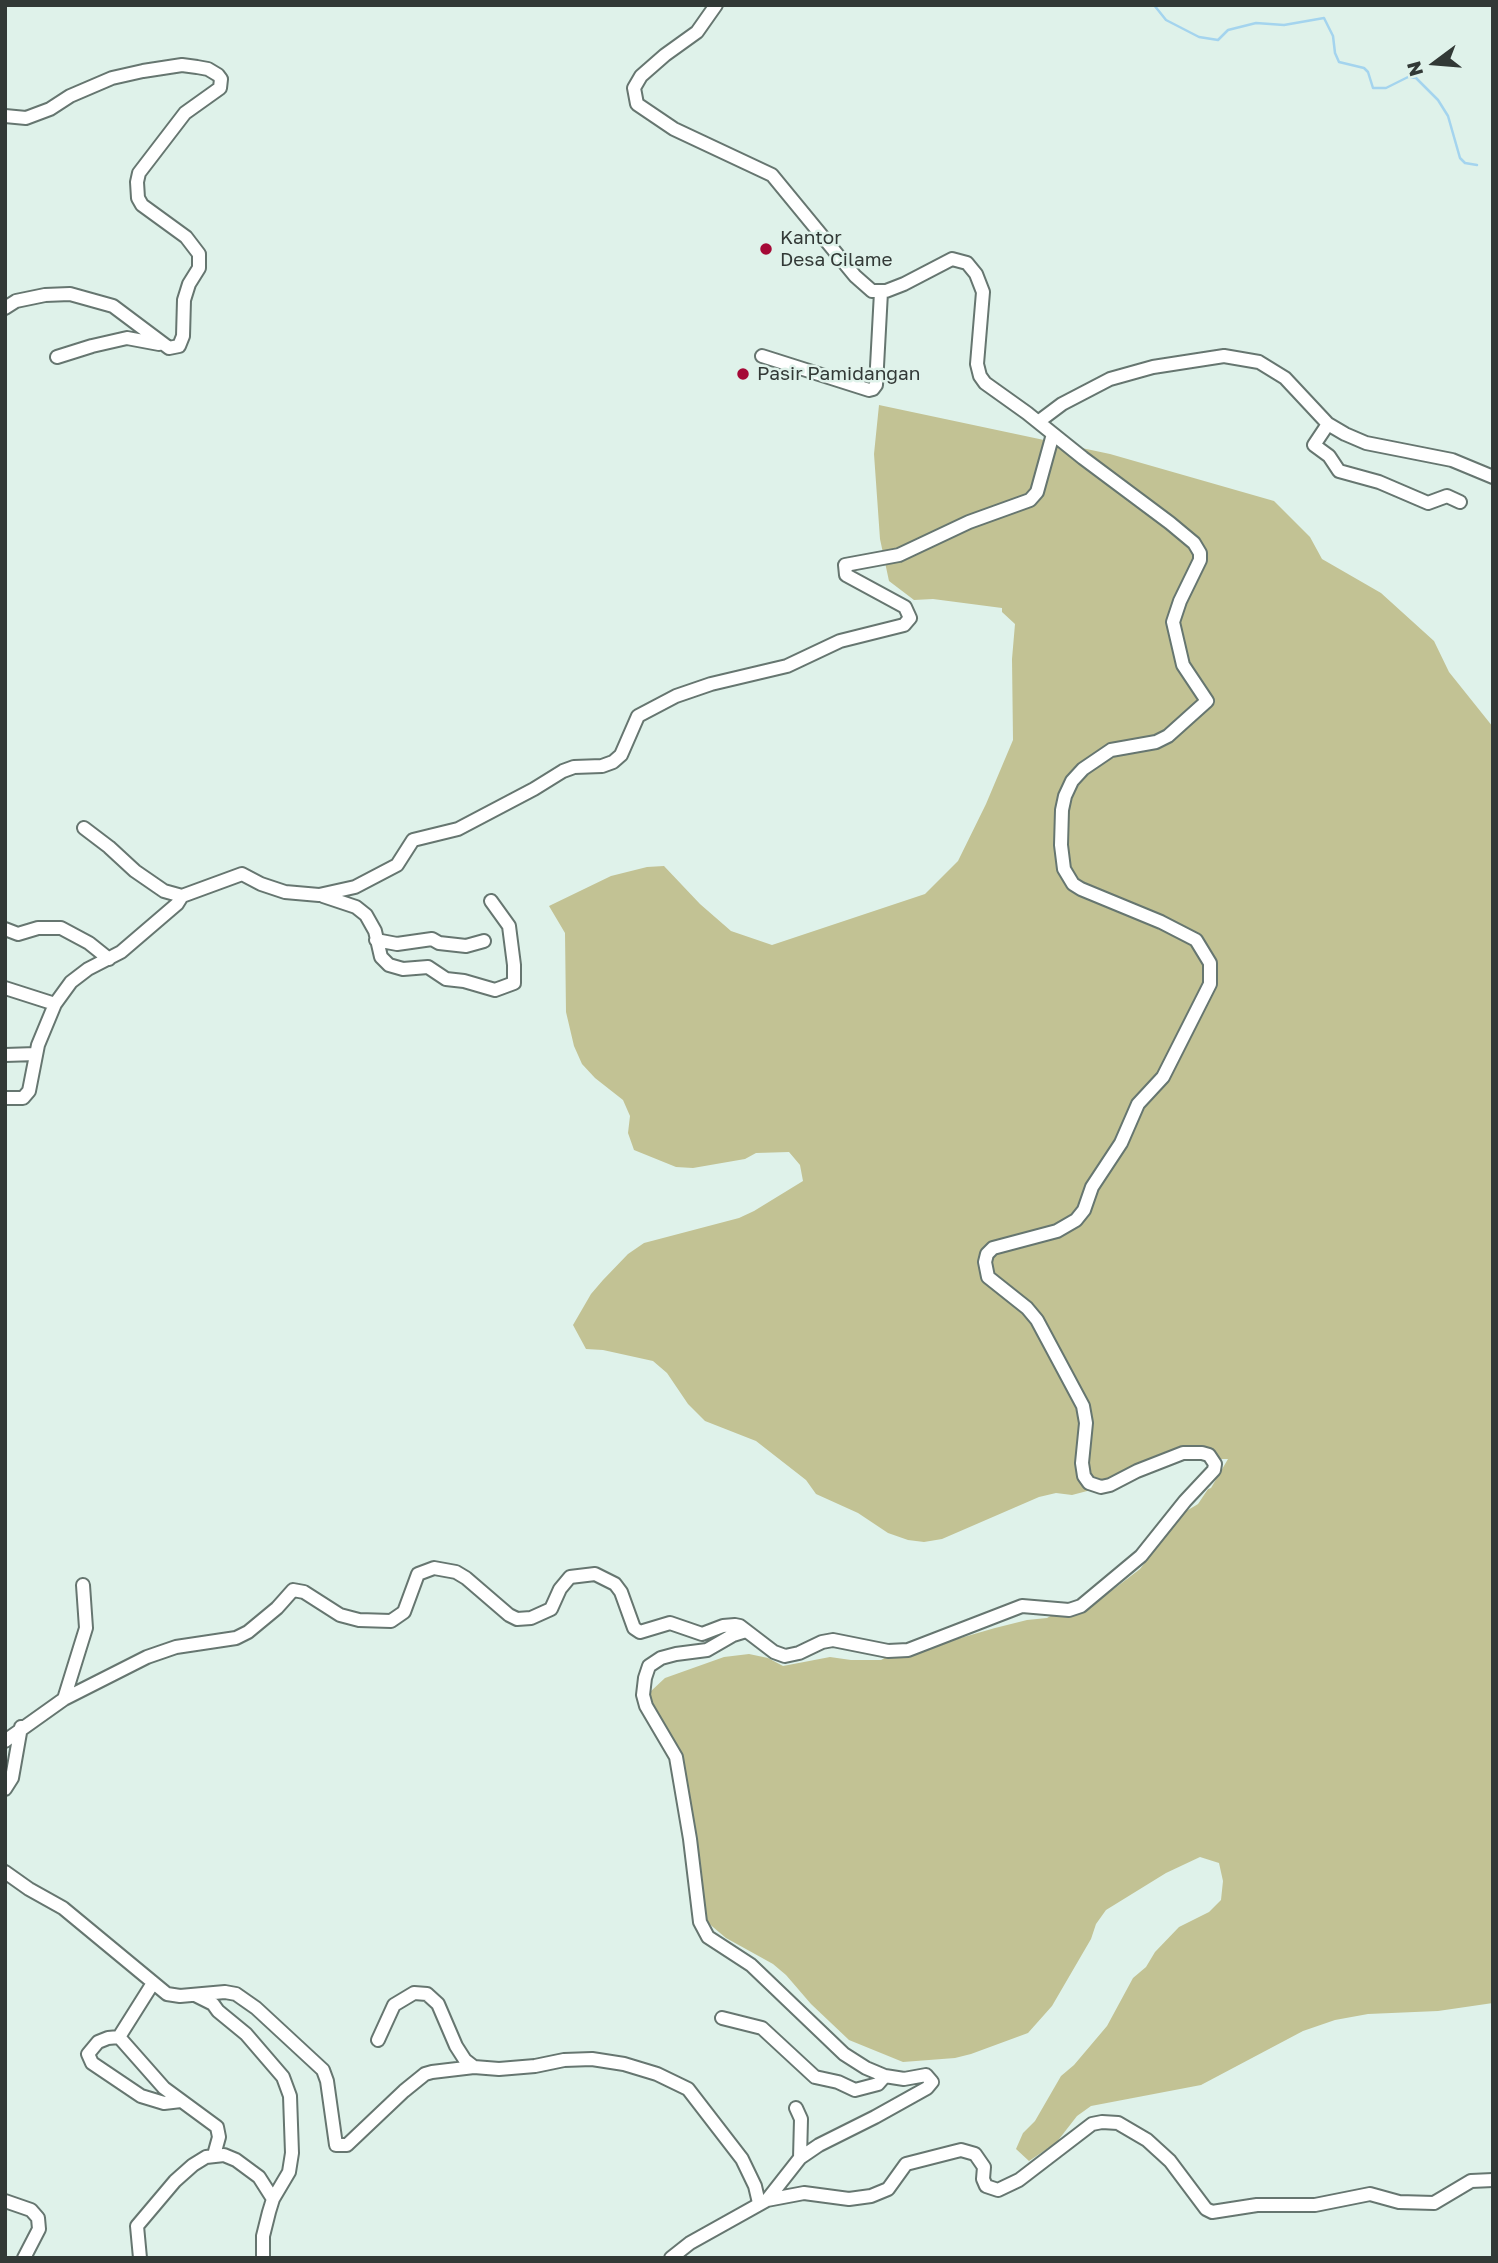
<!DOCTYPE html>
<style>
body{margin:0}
#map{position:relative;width:1498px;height:2263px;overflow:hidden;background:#dff2ea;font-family:"Golos Text",sans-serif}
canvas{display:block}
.frame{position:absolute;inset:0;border:7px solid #323936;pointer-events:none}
.north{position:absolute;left:1400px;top:28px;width:70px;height:70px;-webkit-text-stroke:5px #dff2ea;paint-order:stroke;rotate:254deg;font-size:19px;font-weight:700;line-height:28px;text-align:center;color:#323936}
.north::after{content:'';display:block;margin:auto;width:24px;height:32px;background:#323936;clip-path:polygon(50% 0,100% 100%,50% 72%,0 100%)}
</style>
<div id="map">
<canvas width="1498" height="2263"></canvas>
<div class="frame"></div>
<div class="north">N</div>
</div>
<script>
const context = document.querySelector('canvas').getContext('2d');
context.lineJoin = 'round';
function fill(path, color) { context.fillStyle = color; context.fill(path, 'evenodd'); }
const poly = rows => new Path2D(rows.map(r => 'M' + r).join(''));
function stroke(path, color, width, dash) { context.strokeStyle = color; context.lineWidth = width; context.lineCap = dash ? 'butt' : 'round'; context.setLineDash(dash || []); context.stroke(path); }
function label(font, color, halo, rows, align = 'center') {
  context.font = font + ' "Golos Text",sans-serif'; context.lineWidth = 5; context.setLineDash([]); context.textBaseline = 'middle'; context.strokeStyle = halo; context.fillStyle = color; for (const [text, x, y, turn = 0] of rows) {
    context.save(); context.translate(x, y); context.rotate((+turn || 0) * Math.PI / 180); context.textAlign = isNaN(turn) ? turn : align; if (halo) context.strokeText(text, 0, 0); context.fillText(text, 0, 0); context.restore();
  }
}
fill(poly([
 [879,405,1110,454,1274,501,1310,537,1322,559,1381,593,1434,641,1449,672,1493,727,1493,2003,1438,2011,1368,2014,1335,2020,1303,2031,1201,2085,1091,2106,1077,2116,1056,2143,1029,2161,1016,2149,1023,2133,1035,2121,1061,2076,1074,2065,1107,2026,1133,1978,1146,1967,1155,1952,1179,1927,1209,1912,1221,1900,1223,1881,1219,1863,1200,1857,1166,1873,1106,1910,1096,1924,1091,1939,1052,2006,1028,2033,971,2054,955,2058,903,2062,849,2040,811,2004,786,1975,773,1964,726,1938,707,1922,700,1906,681,1771,650,1708,650,1692,665,1678,724,1657,749,1654,768,1658,783,1666,830,1657,851,1660,881,1660,898,1651,912,1652,995,1628,1027,1620,1047,1618,1063,1609,1106,1595,1140,1569,1183,1513,1198,1504,1208,1489,1211,1488,1228,1459,1212,1459,1211,1457,1176,1462,1110,1485,1072,1495,1056,1493,1039,1497,942,1539,924,1542,908,1540,888,1533,858,1513,816,1494,806,1480,756,1441,705,1421,688,1404,667,1373,653,1361,603,1350,586,1349,573,1325,591,1294,603,1280,628,1254,644,1243,739,1218,754,1211,803,1181,800,1165,789,1152,756,1153,745,1159,693,1168,676,1167,634,1150,628,1133,630,1116,623,1100,595,1078,582,1064,574,1046,566,1012,565,933,549,906,611,876,647,867,664,866,700,904,731,931,772,945,925,894,958,861,986,804,1013,740,1012,659,1015,624,1002,612,1002,608,933,599,914,600,889,581,880,539,874,454]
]), '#c2c294');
stroke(poly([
 [1154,5,1166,20,1199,37,1218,40,1228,30,1256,23,1284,25,1324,18,1333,36,1335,53,1339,62,1364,68,1368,72,1373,88,1386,88,1408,77,1416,78,1438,100,1448,116,1460,158,1465,163,1477,165]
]), '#a4d4ee', 2.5);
const minor = poly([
 [5,116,26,118,50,109,70,96,112,78,143,71,182,65,197,67,208,69,218,75,221,79,220,88,185,113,139,173,137,182,138,198,142,205,186,237,199,254,199,268,189,284,184,300,183,336,179,346,169,348,113,306,70,294,45,295,16,301,5,308],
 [762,356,869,390,873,389,876,385,881,292],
 [57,357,92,346,127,338,159,344],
 [1038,422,1062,404,1110,379,1153,367,1224,356,1259,362,1285,378,1328,424,1345,434,1366,443,1452,460,1493,477],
 [1328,424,1314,445,1329,456,1339,471,1379,482,1428,503,1447,496,1460,502],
 [84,828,109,847,135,871,164,891,182,896],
 [323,896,356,907,366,915,375,931,381,957,389,965,403,969,428,967,446,979,464,981,495,990,514,983,514,965,509,926,491,901],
 [5,929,18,934,38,928,61,928,89,943,109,959],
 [376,940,397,944,432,939,439,943,466,946,484,941],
 [5,988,55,1004],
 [5,1055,36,1054],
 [5,1098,23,1098,29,1091,38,1045,55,1004,71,982,88,969,121,952,177,904,182,896,242,874,261,884,285,892,319,895,355,887,397,865,413,840,458,829,534,789,563,771,574,767,602,766,613,762,621,755,638,716,676,696,711,684,787,666,840,641,904,625,910,618,905,607,846,575,845,565,899,555,969,522,1030,500,1037,492,1053,434],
 [746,1631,733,1635,707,1650,676,1654,661,1658,649,1666,645,1678,643,1695,646,1706,676,1757,690,1839,700,1922,708,1937,751,1965,844,2054,866,2068,885,2076,904,2079,926,2075,932,2082,927,2088,875,2117,819,2145,800,2158,767,2200],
 [64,1699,86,1628,83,1585],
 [5,1741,64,1699,147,1657,176,1647,236,1638,248,1632,277,1608,293,1590,304,1592,340,1615,359,1620,391,1621,404,1612,418,1574,434,1568,456,1572,466,1578,509,1615,517,1619,531,1618,551,1609,560,1589,570,1577,595,1574,615,1584,621,1592,634,1628,640,1632,670,1623,702,1634,723,1626,735,1625,740,1626,774,1652,785,1656,799,1653,822,1642,833,1640,888,1651,908,1650,1022,1606,1069,1610,1081,1606,1141,1556,1185,1501,1214,1470,1215,1464,1209,1455,1202,1453,1183,1453,1137,1471,1110,1485,1101,1487,1089,1483,1084,1476,1082,1463,1086,1423,1083,1406,1037,1320,1027,1308,988,1277,985,1262,987,1254,993,1248,1057,1231,1076,1220,1084,1210,1092,1187,1121,1143,1138,1104,1163,1077,1210,984,1210,963,1196,940,1161,922,1081,889,1073,884,1064,869,1061,845,1062,810,1065,796,1072,781,1083,769,1111,750,1156,742,1168,736,1207,701,1183,665,1173,622,1180,601,1200,560,1200,553,1194,543,1170,523,1083,458,1027,413,985,383,980,376,977,364,983,292,976,274,967,263,952,259,904,284,886,291,872,291,855,276,772,175,674,129,637,104,634,88,641,76,665,55,697,32,716,5],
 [5,1789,12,1778,21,1727],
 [5,1872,29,1889,63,1908,167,1994,180,1996,225,1992,236,1994,256,2008,323,2070,327,2081,336,2145,347,2145,404,2091,425,2074,432,2072,474,2067,499,2069,535,2066,564,2060,592,2059,624,2064,657,2074,688,2089,742,2159,755,2186,759,2203],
 [153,1983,119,2037,164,2088,217,2127,219,2137,214,2155],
 [195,1995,213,2004,218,2011,246,2034,283,2077,290,2096,292,2153,289,2172,273,2199,269,2212,263,2236,263,2258],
 [722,2018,762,2028,815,2077,838,2082,855,2090,878,2084,885,2076],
 [119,2037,108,2038,98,2042,88,2054,92,2063,141,2096,164,2103,181,2101],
 [378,2040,394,2005,414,1993,427,1994,438,2004,456,2046,465,2060,474,2067],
 [796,2108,801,2119,800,2158],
 [5,2201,31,2210,38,2218,39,2229,24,2258],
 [140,2258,137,2226,175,2181,193,2165,206,2157,224,2155,236,2160,259,2177,273,2199],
 [671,2258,690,2243,767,2200,804,2193,849,2199,871,2196,888,2189,906,2164,953,2152,961,2150,975,2154,984,2167,983,2179,986,2186,998,2190,1019,2180,1092,2124,1102,2122,1118,2123,1147,2140,1170,2161,1206,2209,1212,2212,1257,2205,1315,2205,1370,2194,1399,2202,1434,2203,1471,2181,1493,2180]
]);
stroke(minor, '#667670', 16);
stroke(minor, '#fff', 12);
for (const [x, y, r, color] of [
 [766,249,7,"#a50936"],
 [743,374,7,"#a50936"]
]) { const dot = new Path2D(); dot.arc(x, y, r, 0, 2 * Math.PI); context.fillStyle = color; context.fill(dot); stroke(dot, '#dff2ea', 2.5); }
label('19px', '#323936', '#dff2ea', [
 ["Kantor",780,238],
 ["Desa Cilame",780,260],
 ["Pasir Pamidangan",757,374]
], 'left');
</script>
